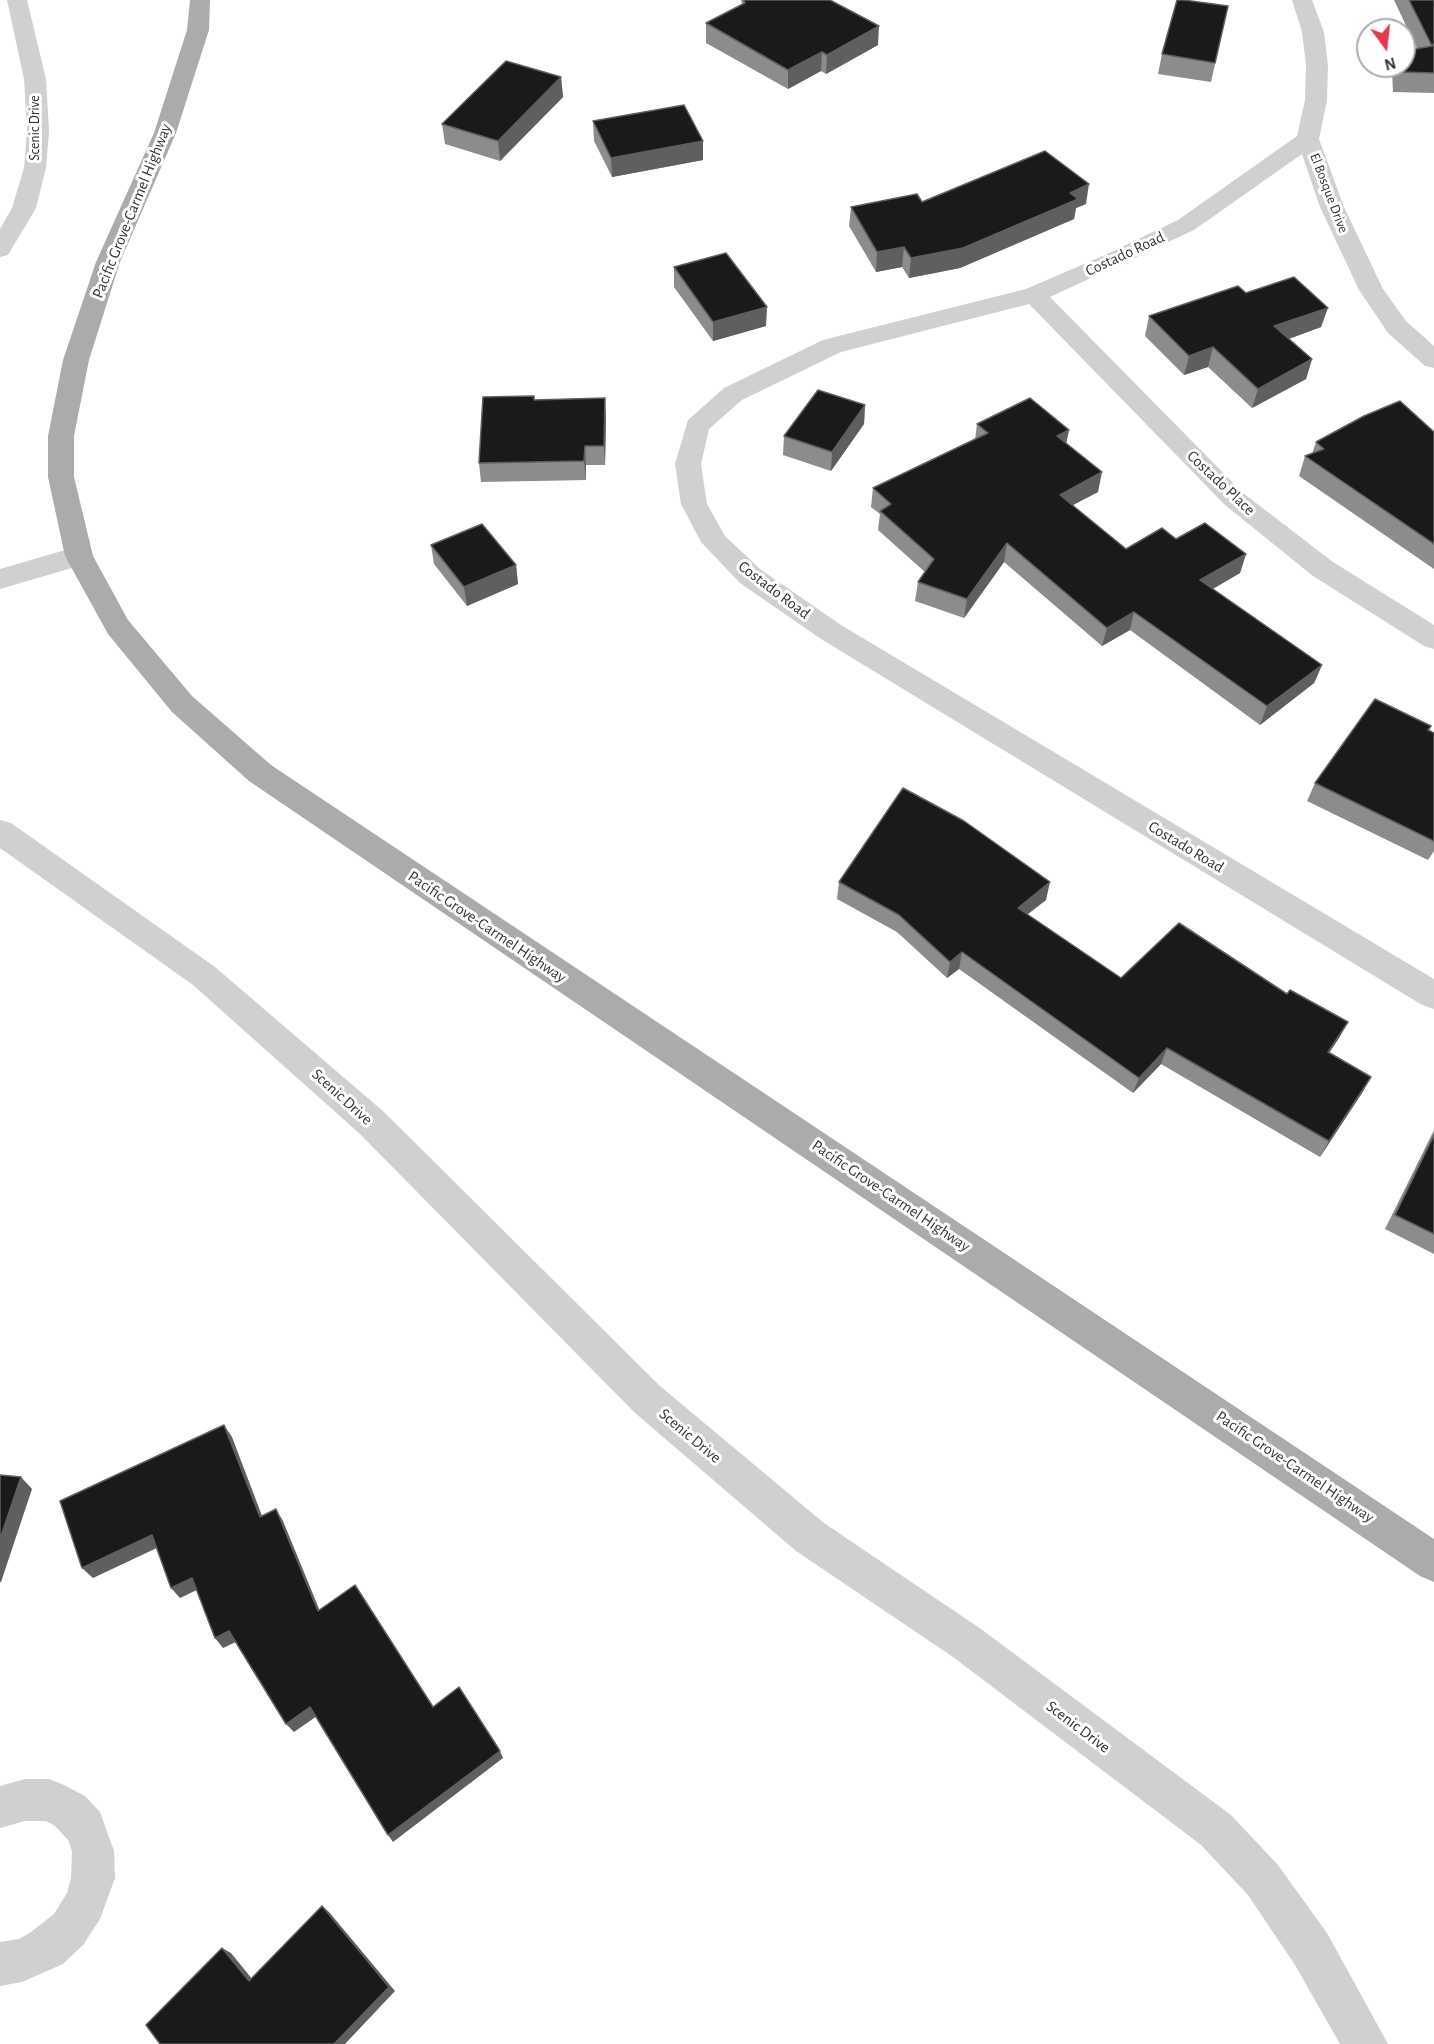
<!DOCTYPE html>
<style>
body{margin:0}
#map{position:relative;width:1434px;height:2044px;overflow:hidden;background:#fff;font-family:"Alegreya Sans",sans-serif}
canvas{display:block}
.north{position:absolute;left:1356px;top:18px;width:60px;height:60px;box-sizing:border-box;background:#fff;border:2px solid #adadad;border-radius:50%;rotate:165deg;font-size:16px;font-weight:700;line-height:24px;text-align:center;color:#333}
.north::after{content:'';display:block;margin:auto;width:21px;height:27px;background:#e63946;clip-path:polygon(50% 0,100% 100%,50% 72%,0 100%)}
</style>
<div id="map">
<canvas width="1434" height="2044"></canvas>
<div class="north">N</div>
</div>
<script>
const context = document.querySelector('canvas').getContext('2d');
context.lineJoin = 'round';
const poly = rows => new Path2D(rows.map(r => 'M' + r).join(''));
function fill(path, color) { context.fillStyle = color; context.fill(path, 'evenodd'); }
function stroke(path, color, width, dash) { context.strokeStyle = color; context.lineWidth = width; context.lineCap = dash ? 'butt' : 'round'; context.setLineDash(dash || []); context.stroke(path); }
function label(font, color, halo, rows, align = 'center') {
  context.font = font + ' "Alegreya Sans",sans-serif'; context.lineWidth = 6; context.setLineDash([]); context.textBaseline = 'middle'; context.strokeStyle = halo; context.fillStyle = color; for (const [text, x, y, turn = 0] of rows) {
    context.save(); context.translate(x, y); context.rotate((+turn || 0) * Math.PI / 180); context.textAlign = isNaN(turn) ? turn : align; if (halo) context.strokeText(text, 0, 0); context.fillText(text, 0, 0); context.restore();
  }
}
fill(poly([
 [7,0,27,0,46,79,49,131,46,168,36,208,8,255,0,257,0,229,12,208,24,168,27,131,24,79,7,0],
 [1292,0,1312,0,1324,32,1328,65,1327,100,1319,139,1344,207,1383,289,1406,321,1434,346,1434,368,1425,366,1388,333,1359,290,1320,207,1302,154,1194,230,1050,297,1243,493,1333,562,1434,625,1434,649,1424,646,1313,576,1225,505,1029,304,841,352,742,400,709,429,701,464,707,504,725,536,760,569,841,625,1434,979,1434,1009,1422,1005,821,639,740,583,701,542,681,504,675,464,688,420,724,388,823,340,1026,289,1105,255,1178,220,1297,136,1305,100,1306,65,1302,32,1292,0],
 [79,546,89,549,93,556,89,563,0,589,0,569,79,546],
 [0,820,11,823,215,967,384,1112,660,1386,824,1523,981,1629,1231,1815,1278,1865,1327,1933,1388,2044,1340,2044,1295,1965,1248,1895,1201,1845,953,1657,796,1551,634,1412,360,1134,193,985,0,848,0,820],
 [25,1779,49,1779,64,1785,85,1796,100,1812,114,1851,115,1878,100,1919,84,1944,63,1964,22,1982,0,1986,0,1942,19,1939,31,1932,54,1914,67,1893,71,1878,72,1851,68,1840,55,1826,46,1821,25,1821,0,1828,0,1786,25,1779]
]), '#d0d0d0');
fill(poly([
 [190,0,210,0,209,30,176,133,120,262,89,360,74,436,74,477,93,556,128,620,192,696,271,765,1434,1539,1434,1582,1420,1576,249,781,172,712,108,634,65,556,48,477,48,436,63,360,96,262,154,133,187,30,190,0]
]), '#ababab');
fill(poly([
 [741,0,830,0,878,45,826,74,821,71,788,89,706,43,706,23,742,4],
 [1394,0,1434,0,1434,93,1393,92,1392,71,1393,66,1404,66,1417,49],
 [1228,6,1211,82,1158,74,1162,54],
 [561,77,563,97,500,161,445,144,442,124],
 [593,121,703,141,703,160,612,177,594,141],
 [922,202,1086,204,1076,208,1074,219,960,268,909,278,902,267,876,272,849,226,851,207],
 [674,267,766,326,713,341,674,287],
 [1246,293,1321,327,1289,339,1312,359,1306,379,1252,408,1208,367,1184,375,1145,336,1149,316],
 [534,396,535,400,606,418,605,465,586,465,586,480,481,482,479,463],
 [865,405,864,424,831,471,783,455,784,436],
 [977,424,1069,430,1066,444,1098,492,1072,505,1126,549,1176,539,1246,554,1240,573,1213,589,1322,665,1314,683,1260,725,1130,630,1102,646,1004,562,964,618,915,601,918,582,925,572,878,530,880,514,871,507,873,488,975,440],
 [1434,432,1434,569,1299,476,1305,456,1312,454,1316,442],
 [431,545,516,565,518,584,467,606,434,564],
 [1431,726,1429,730,1434,733,1434,851,1428,860,1307,801,1315,783],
 [839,882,1046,900,1027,914,1121,978,1287,994,1348,1022,1339,1038,1329,1053,1371,1077,1362,1093,1320,1157,1161,1064,1133,1093,959,969,947,978,897,932,837,899],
 [1434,1130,1434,1254,1385,1229]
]), '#8c8c8c');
fill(poly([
 [879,26,878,45,826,74,827,55],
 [822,52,821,71,788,89,788,70],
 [561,77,563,97,500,161,498,141],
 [703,141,703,160,612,177,611,158],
 [1089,184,1086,204,1076,208,1074,219,960,268,909,278,911,258],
 [904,247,902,267,876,272,877,252],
 [767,307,766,326,713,341,713,322],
 [1328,308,1321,327,1269,346,1274,326],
 [1213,347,1208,367,1184,375,1189,356],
 [1312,359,1306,379,1252,408,1258,389],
 [605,398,606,418,605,465,604,446],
 [865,405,864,424,831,471,832,452],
 [1069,430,1065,449,1057,436],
 [585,446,586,465,586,480,584,461],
 [1102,472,1098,492,1056,514,1060,495],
 [1007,543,1004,562,964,618,967,599],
 [1246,554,1240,573,1195,599,1200,580],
 [516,565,518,584,467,606,464,587],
 [1134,612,1130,630,1102,646,1107,628],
 [1322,665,1314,683,1260,725,1267,706],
 [1050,882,1046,900,1014,925,1018,908],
 [962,952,959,969,947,978,950,962],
 [1348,1022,1339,1038,1319,1068,1328,1052],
 [1167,1048,1161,1064,1133,1093,1139,1078],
 [1371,1077,1362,1093,1320,1157,1329,1141],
 [224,1425,232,1437,267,1529,260,1517],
 [21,1477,32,1489,1,1582,0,1582,0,1539],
 [276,1509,283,1521,324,1621,318,1611],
 [152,1535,161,1546,93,1578,82,1568],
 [192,1578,201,1588,180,1598,171,1588],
 [229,1631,238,1641,223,1648,215,1638],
 [310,1707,317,1716,294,1732,286,1724],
 [500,1751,503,1758,393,1842,388,1835],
 [322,1906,329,1912,395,1991,345,2044,334,2044],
 [222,1948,231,1953,257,1985,249,1981]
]), '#5f5f5f');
const building = poly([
 [744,0,830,0,879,26,827,55,822,52,788,70,706,23,745,3,744,0],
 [1177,0,1184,0,1228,6,1215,63,1162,54,1177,0],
 [1409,0,1434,0,1434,43,1432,46,1434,46,1434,73,1399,72,1399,66,1404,66,1404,51,1432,46,1409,0],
 [506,61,561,77,498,141,442,124,506,61],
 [684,105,703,141,611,158,593,121,684,105],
 [1045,151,1089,184,1070,193,1078,199,963,248,911,258,904,247,877,252,851,207,917,194,922,202,1045,151],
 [726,253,767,307,713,322,674,267,726,253],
 [1294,277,1328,308,1274,326,1312,359,1258,389,1213,347,1189,356,1149,316,1238,286,1246,293,1294,277],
 [818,390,865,405,832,452,784,436,818,390],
 [534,396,534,400,605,398,604,446,585,446,584,461,479,463,483,397,534,396],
 [1030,398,1069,430,1057,436,1102,472,1060,495,1126,549,1162,528,1176,539,1205,523,1246,554,1200,580,1322,665,1267,706,1134,612,1107,628,1007,543,967,599,918,582,934,559,880,511,891,504,873,488,988,433,977,424,1030,398],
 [1400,401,1434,432,1434,544,1305,456,1324,449,1316,442,1364,416,1400,401],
 [482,524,516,565,464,587,431,545,482,524],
 [1375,699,1431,726,1428,730,1434,733,1434,841,1315,783,1375,699],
 [903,788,964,821,1050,882,1018,908,1121,978,1179,923,1287,994,1290,990,1348,1022,1328,1052,1371,1077,1329,1141,1167,1048,1139,1078,962,952,950,962,899,915,839,882,903,788],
 [1434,1135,1434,1234,1395,1215,1434,1135],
 [224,1425,260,1517,276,1509,318,1611,355,1585,433,1707,459,1687,500,1751,388,1835,310,1707,286,1724,229,1631,215,1638,192,1578,171,1588,152,1535,82,1568,60,1501,224,1425],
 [0,1475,21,1477,0,1539,0,1475],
 [322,1906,389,1987,334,2044,160,2044,146,2025,222,1948,249,1981,322,1906]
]);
fill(building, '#1a1a1a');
stroke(building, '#5f5f5f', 1.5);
label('14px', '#333', '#fff', [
 ["Scenic Drive",35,128,-90],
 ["El Bosque Drive",1329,193,69]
]);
label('16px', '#333', '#fff', [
 ["Pacific Grove-Carmel Highway",132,211,-68],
 ["Costado Road",1125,254,-25],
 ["Costado Place",1221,483,43],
 ["Costado Road",774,590,37],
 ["Costado Road",1186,847,31],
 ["Pacific Grove-Carmel Highway",487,927,34],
 ["Scenic Drive",342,1097,42],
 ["Pacific Grove-Carmel Highway",891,1196,34],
 ["Scenic Drive",690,1436,40],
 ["Pacific Grove-Carmel Highway",1295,1467,34],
 ["Scenic Drive",1078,1727,37]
]);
</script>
